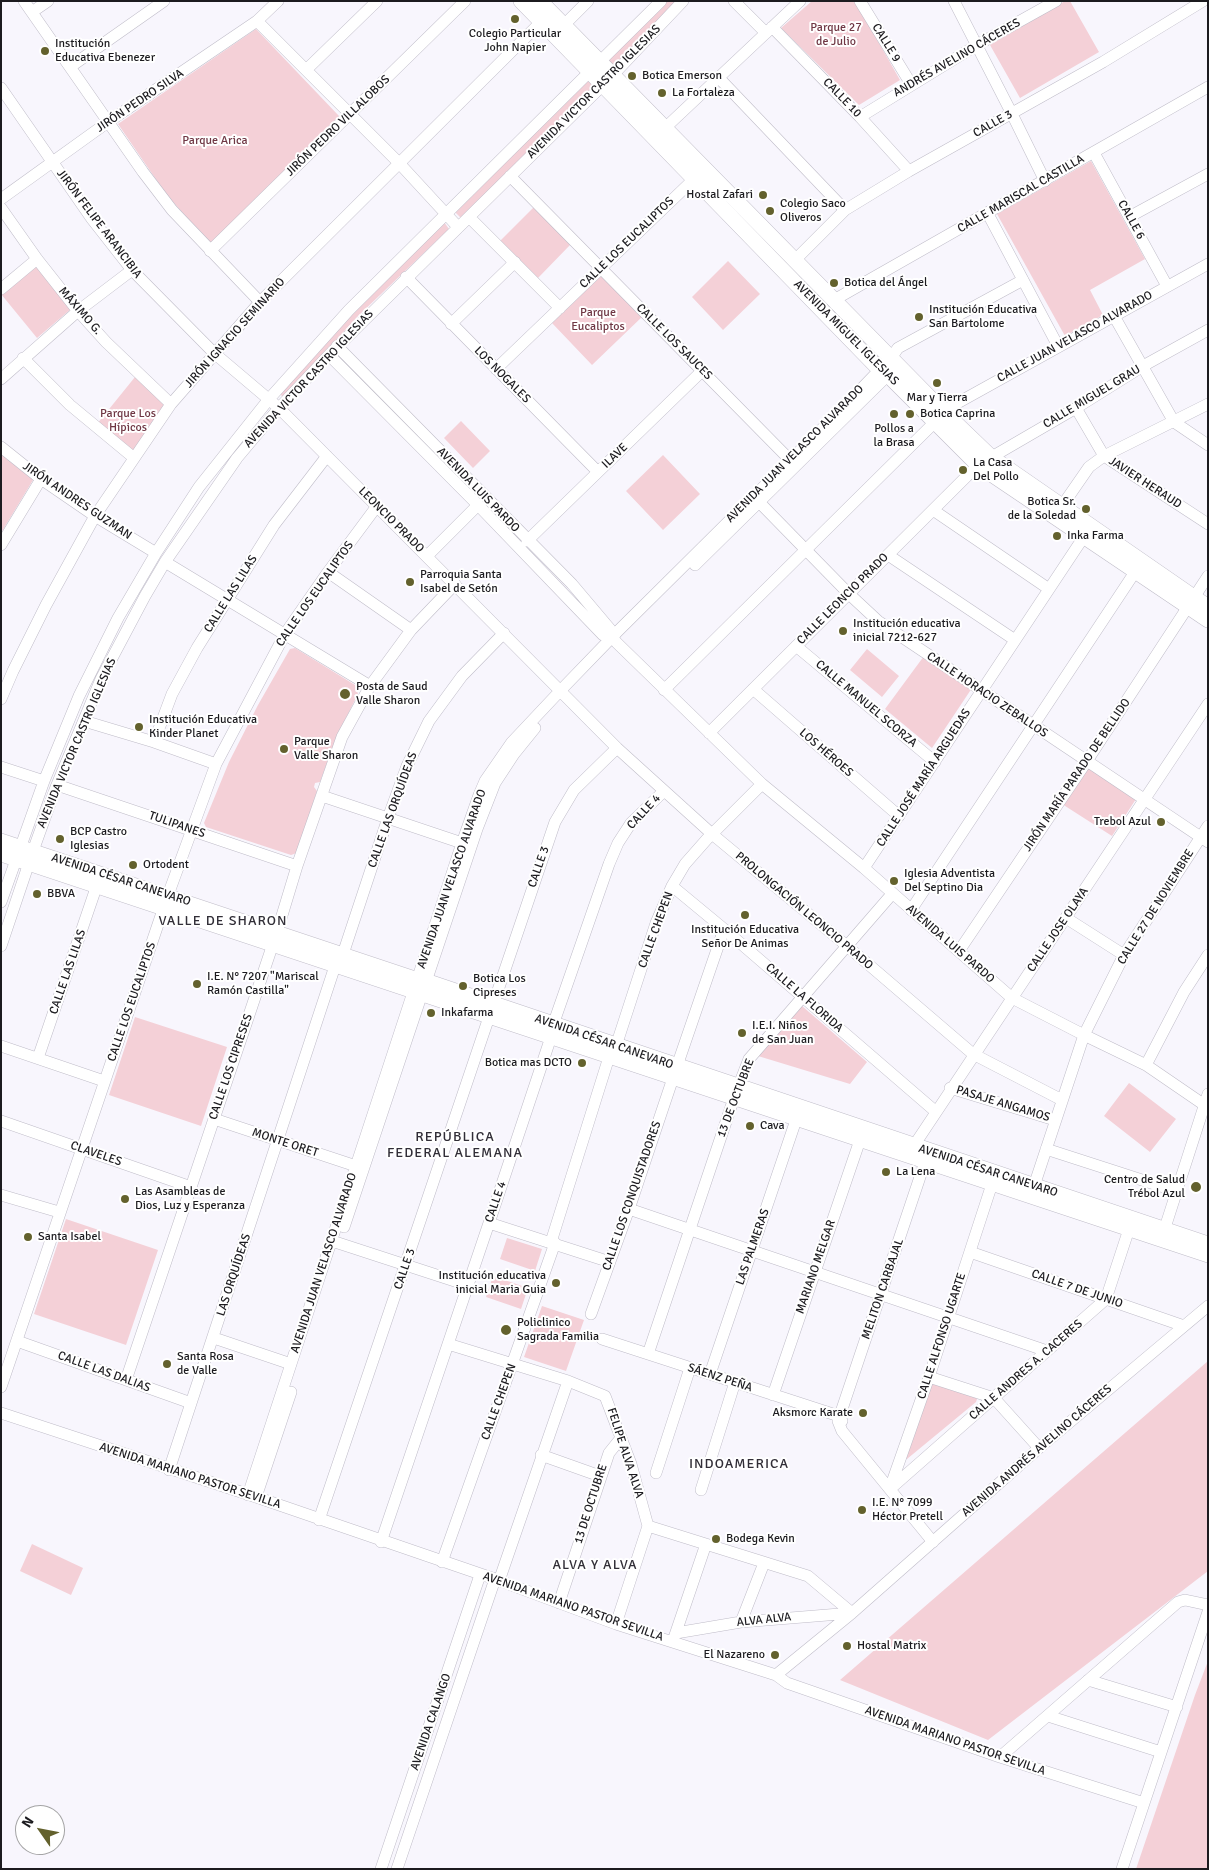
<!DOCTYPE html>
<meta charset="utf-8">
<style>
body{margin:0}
#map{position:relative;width:1209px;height:1870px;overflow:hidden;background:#f8f6fd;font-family:Signika,sans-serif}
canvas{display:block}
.frame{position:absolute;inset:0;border:2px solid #1c1b1f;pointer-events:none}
.north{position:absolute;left:15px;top:1805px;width:50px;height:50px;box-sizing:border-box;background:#fff;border:1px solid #a4a4a5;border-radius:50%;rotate:303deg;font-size:14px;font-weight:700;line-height:20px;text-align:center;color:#1c1b1f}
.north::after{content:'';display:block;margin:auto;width:18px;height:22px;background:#63612d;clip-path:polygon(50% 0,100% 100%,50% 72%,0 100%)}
</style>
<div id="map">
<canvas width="1209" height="1870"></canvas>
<div class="frame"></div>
<div class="north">N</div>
</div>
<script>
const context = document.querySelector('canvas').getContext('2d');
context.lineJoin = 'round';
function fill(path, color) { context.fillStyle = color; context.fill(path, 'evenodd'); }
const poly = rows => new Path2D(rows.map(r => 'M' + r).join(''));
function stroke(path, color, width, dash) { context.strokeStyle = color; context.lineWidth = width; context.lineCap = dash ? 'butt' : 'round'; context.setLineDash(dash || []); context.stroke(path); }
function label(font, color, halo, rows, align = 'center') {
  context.font = font + ' Signika,sans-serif'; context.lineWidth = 4; context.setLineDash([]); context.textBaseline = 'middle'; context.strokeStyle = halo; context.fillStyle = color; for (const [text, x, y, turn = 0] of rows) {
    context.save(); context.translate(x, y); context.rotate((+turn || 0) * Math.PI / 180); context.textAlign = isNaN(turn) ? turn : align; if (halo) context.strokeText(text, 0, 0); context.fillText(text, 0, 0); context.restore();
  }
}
fill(poly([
 [667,1,677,1,612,68,606,63],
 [812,1,855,1,900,80,859,105,781,28],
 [1065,1,1070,1,1099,52,1020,98,990,45],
 [256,29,339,116,210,244,166,194,118,124],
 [589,79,595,86,461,218,455,212],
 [1091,161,1145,259,1090,290,1103,315,1065,336,997,214],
 [534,207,571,244,538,278,500,241],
 [444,222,449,229,357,317,284,398,278,392,354,310],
 [728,261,760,294,723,330,692,297],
 [35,265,71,309,37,338,1,294],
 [603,274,643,316,592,365,552,323],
 [135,377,166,406,132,453,97,424],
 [461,421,490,451,473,468,444,438],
 [1,454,33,480,1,533],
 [663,455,700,494,663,530,626,491],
 [295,648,355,685,358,694,337,736,320,782,315,783,314,787,317,791,297,853,291,855,206,827,204,823,229,762,258,705,290,649],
 [867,649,899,676,882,697,850,670],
 [924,656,972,688,932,748,885,709],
 [1087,767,1136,799,1112,836,1062,804],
 [802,1006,867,1062,850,1084,758,1056],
 [135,1017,227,1047,201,1126,109,1095],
 [1129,1083,1176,1119,1150,1152,1104,1116],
 [66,1219,158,1250,126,1345,34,1314],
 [507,1238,542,1249,535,1271,500,1259],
 [493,1276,528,1288,521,1309,486,1297],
 [542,1306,584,1320,566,1371,524,1357],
 [1208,1361,1208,1571,988,1740,840,1680],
 [932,1382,976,1397,977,1399,976,1402,907,1459,906,1459],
 [32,1544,83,1568,71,1595,20,1571],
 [1208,1661,1208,1869,1136,1869,1195,1695]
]), '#f4d0d7');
const minor = poly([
 [24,1,143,172,172,210,260,302],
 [734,1,766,33],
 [860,1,911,84],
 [954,1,1012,114,1045,181],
 [32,12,48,1],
 [257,21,399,163,458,227],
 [564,25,588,1],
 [772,27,860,117,909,171],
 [70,67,164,1],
 [306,70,377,1],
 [718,77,845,210],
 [1,88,92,219,132,270,214,353,279,408,617,748,712,834,847,946,973,1054,1062,1100],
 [860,117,977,45,1056,1],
 [665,128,800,1],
 [1094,153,1167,286],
 [510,176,795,465],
 [1,199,108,122,257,21,278,1],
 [1,208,37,259,78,311,106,342,171,404],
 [988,214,1058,346],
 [469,217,560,308],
 [1129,217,1208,174],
 [210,251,465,1],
 [795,260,845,210,909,171,1103,62,1203,1],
 [406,277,598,472],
 [1,289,37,259],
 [834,300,1208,87],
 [1114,316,1174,422,1208,445],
 [451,324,515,262],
 [337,346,572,584,610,629,612,637,617,643,762,784,864,868,1012,998,1084,1035,1146,1065,1203,1104,1208,1109],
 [329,355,478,505,603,635,612,637],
 [23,358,70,405,134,458],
 [496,369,694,179],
 [1,379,78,311,132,270],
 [1076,408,1104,456,1208,524],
 [943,411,1208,264],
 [1,447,41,479,95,516,156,553],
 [759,502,849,594,878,621,1208,842],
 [1062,506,1089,467,1104,456,1208,404],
 [933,510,1049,589],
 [527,541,702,371],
 [1,545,41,479],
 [888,555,1015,640],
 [427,556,478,505],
 [165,562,370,686],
 [695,565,888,375,889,367],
 [328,572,411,630],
 [796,646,935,762],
 [753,689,899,816],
 [664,690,935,422],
 [1,699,13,671,46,605,95,516,171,404,260,302,541,22],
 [84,721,154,742,216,764],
 [709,733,978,465,1076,408,1143,366,1208,330],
 [154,742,172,694,197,648,274,525,327,456],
 [1,767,44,781],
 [57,785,297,866],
 [322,796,462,843],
 [864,868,1083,538],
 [672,886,724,929,935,1111],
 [1,902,44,781,79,696,118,618,156,553,199,487,269,399,349,310,661,1],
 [911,910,1135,572],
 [1066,918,1124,955],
 [1,946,33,851,56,787,101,679,145,596,165,562,237,458,279,408,329,355,613,75,683,1],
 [959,951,1087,761,1208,576],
 [343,954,388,818,407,766,429,721,462,676,504,633],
 [493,1005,555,822,574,790,617,748],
 [1,1046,104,1081],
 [616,1046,656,923,672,886,685,864,707,839,762,784],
 [38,1058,97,885],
 [1146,1065,1184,992,1208,955],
 [677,1066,724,929],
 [950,1088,1055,1120],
 [214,1119,356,1166],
 [1,1121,191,1187],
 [1046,1149,1176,1191],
 [911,1150,1208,704],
 [925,1162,838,1421,842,1431,933,1542],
 [1034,1186,1084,1035,1124,955,1208,826],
 [1,1195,59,1212],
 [629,1209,1047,1351],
 [489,1223,610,1262],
 [344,1227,477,829,495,783,514,754,535,728],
 [1162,1237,1208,1094],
 [332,1241,467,1285],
 [551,1242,609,1057],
 [970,1252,1184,1326],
 [591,1314,629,1209,673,1078],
 [214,1338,291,1364],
 [602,1339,839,1416,842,1421],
 [17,1341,191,1403],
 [448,1344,568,1381,605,1396,631,1464,648,1526],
 [648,1354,734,1098,749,1059,892,894],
 [710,1374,796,1120],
 [929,1377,994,1398,1039,1448],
 [126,1380,277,932,297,866,342,737,370,686,411,630,455,584],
 [1,1387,168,895,216,764,285,634,328,572,377,506],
 [773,1395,860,1140],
 [1,1413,256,1497,495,1579,616,1624,776,1675,787,1683,1000,1757,1144,1803],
 [541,1455,600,1476],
 [169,1470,335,966],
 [656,1473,690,1368],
 [890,1488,929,1377,992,1184],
 [890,1489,1106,1299,1129,1229],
 [701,1490,735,1382],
 [248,1495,462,843,479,795,485,781,512,742,560,691,618,631,838,413,891,358,898,348,1023,280],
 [256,1497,291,1392],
 [319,1520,489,1017],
 [648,1526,808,1576,852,1613],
 [381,1542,489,1223,551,1037,553,1025,609,864,618,843,631,823,664,791],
 [442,1562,555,1243],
 [499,1581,568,1381],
 [559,1603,609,1453,621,1438],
 [741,1622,764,1563],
 [616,1624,648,1526],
 [676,1633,741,1622,852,1613],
 [674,1638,706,1544],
 [776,1675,852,1613,1039,1448,1208,1306],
 [1088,1680,1177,1707],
 [1048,1716,1161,1752],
 [1000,1757,1178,1602,1185,1600,1208,1605],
 [381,1869,480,1575],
 [397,1869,495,1579],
 [1122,1869,1208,1612]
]);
const major = poly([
 [521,1,879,369,888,375,978,465,1208,620],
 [540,1,943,411,991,457,1208,607],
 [1,841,418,980,426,981,1208,1244],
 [1,854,1208,1255]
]);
stroke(minor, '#bfbcc8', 12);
stroke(major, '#bfbcc8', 16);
stroke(minor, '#fff', 11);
stroke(major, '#fff', 15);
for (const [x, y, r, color] of [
 [515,19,5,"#63612d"],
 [45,51,5,"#63612d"],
 [632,76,5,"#63612d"],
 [662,93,5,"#63612d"],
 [763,195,5,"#63612d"],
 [770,211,5,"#63612d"],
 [834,283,5,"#63612d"],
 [919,317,5,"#63612d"],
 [937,383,5,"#63612d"],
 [894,414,5,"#63612d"],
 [910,414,5,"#63612d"],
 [963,470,5,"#63612d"],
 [1086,509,5,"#63612d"],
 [1057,536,5,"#63612d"],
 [410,582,5,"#63612d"],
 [843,631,5,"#63612d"],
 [345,694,6,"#63612d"],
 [139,727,5,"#63612d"],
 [284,749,5,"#63612d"],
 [1161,822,5,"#63612d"],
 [60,839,5,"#63612d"],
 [133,865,5,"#63612d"],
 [894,881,5,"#63612d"],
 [37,894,5,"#63612d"],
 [745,915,5,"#63612d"],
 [197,984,5,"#63612d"],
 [463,986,5,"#63612d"],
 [431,1013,5,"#63612d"],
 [742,1033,5,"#63612d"],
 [582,1063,5,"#63612d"],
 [750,1126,5,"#63612d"],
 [886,1172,5,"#63612d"],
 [1196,1187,6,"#63612d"],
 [125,1199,5,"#63612d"],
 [28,1237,5,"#63612d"],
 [556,1283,5,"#63612d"],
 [506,1330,6,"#63612d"],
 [167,1364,5,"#63612d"],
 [863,1413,5,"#63612d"],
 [862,1510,5,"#63612d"],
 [716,1539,5,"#63612d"],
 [847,1646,5,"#63612d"],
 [775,1655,5,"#63612d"]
]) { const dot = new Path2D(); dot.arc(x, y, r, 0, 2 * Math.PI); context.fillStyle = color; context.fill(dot); stroke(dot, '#fff', 2); }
label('12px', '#6f3744', '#fff', [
 ["Parque 27",836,28],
 ["de Julio",836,42],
 ["Parque Arica",215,141],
 ["Parque",598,313],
 ["Eucaliptos",598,327],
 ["Parque Los",128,414],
 ["Hípicos",128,428]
]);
label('12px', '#1c1b1f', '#fff', [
 ["Colegio Particular",515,34,"center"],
 ["John Napier",515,48,"center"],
 ["Institución",55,44],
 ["Educativa Ebenezer",55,58],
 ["Botica Emerson",642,76],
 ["La Fortaleza",672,93],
 ["Hostal Zafari",753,195,"right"],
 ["Colegio Saco",780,204],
 ["Oliveros",780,218],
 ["Botica del Ángel",844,283],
 ["Institución Educativa",929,310],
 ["San Bartolome",929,324],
 ["Mar y Tierra",937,398,"center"],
 ["Botica Caprina",920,414],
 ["Pollos a",894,429,"center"],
 ["la Brasa",894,443,"center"],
 ["La Casa",973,463],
 ["Del Pollo",973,477],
 ["Botica Sr.",1076,502,"right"],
 ["de la Soledad",1076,516,"right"],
 ["Inka Farma",1067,536],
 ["Parroquia Santa",420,575],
 ["Isabel de Setón",420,589],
 ["Institución educativa",853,624],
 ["inicial 7212-627",853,638],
 ["Posta de Saud",356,687],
 ["Valle Sharon",356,701],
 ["Institución Educativa",149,720],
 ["Kinder Planet",149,734],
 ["Parque",294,742],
 ["Valle Sharon",294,756],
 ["Trebol Azul",1151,822,"right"],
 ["BCP Castro",70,832],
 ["Iglesias",70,846],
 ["Ortodent",143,865],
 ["Iglesia Adventista",904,874],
 ["Del Septino Dia",904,888],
 ["BBVA",47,894],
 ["Institución Educativa",745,930,"center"],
 ["Señor De Animas",745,944,"center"],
 ["I.E. N° 7207 \"Mariscal",207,977],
 ["Ramón Castilla\"",207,991],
 ["Botica Los",473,979],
 ["Cipreses",473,993],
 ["Inkafarma",441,1013],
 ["I.E.I. Niños",752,1026],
 ["de San Juan",752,1040],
 ["Botica mas DCTO",572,1063,"right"],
 ["Cava",760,1126],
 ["La Lena",896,1172],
 ["Centro de Salud",1185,1180,"right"],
 ["Trébol Azul",1185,1194,"right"],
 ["Las Asambleas de",135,1192],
 ["Dios, Luz y Esperanza",135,1206],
 ["Santa Isabel",38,1237],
 ["Institución educativa",546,1276,"right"],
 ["inicial Maria Guia",546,1290,"right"],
 ["Policlinico",517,1323],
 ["Sagrada Familia",517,1337],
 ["Santa Rosa",177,1357],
 ["de Valle",177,1371],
 ["Aksmorc Karate",853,1413,"right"],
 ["I.E. N° 7099",872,1503],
 ["Héctor Pretell",872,1517],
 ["Bodega Kevin",726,1539],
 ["Hostal Matrix",857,1646],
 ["El Nazareno",765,1655,"right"]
], 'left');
label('12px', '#1c1b1f', '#fff', [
 ["CALLE 9",886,43,58],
 ["ANDRÉS AVELINO CÁCERES",957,58,-30],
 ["AVENIDA VICTOR CASTRO IGLESIAS",594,92,-45],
 ["CALLE 10",842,98,46],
 ["JIRÓN PEDRO SILVA",140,101,-34],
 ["CALLE 3",993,124,-29],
 ["JIRÓN PEDRO VILLALOBOS",338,126,-44],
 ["CALLE MARISCAL CASTILLA",1021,194,-30],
 ["CALLE 6",1131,220,61],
 ["JIRÓN FELIPE ARANCIBIA",99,224,53],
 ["CALLE LOS EUCALIPTOS",627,243,-44],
 ["MÁXIMO G.",80,311,49],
 ["JIRÓN IGNACIO SEMINARIO",235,333,-48],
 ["AVENIDA MIGUEL IGLESIAS",846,333,45],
 ["CALLE JUAN VELASCO ALVARADO",1075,337,-29],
 ["CALLE LOS SAUCES",674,342,45],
 ["LOS NOGALES",502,375,45],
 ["AVENIDA VICTOR CASTRO IGLESIAS",309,379,-47],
 ["CALLE MIGUEL GRAU",1092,397,-31],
 ["AVENIDA JUAN VELASCO ALVARADO",795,454,-45],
 ["ILAVE",615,456,-44],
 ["JAVIER HERAUD",1145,483,33],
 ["AVENIDA LUIS PARDO",478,490,46],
 ["JIRÓN ANDRES GUZMAN",77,501,34],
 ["LEONCIO PRADO",391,520,45],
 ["CALLE LAS LILAS",231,594,-58],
 ["CALLE LOS EUCALIPTOS",315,594,-55],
 ["CALLE LEONCIO PRADO",843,599,-45],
 ["CALLE HORACIO ZEBALLOS",987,695,34],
 ["CALLE MANUEL SCORZA",866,704,40],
 ["AVENIDA VICTOR CASTRO IGLESIAS",77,743,-67],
 ["LOS HÉROES",826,753,41],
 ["JIRÓN MARÍA PARADO DE BELLIDO",1077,775,-56],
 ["CALLE JOSÉ MARÍA ARGUEDAS",924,778,-57],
 ["CALLE LAS ORQUÍDEAS",393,810,-70],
 ["CALLE 4",644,812,-47],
 ["TULIPANES",177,825,19],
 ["CALLE 3",539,867,-71],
 ["AVENIDA JUAN VELASCO ALVARADO",452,879,-71],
 ["AVENIDA CÉSAR CANEVARO",121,880,18],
 ["CALLE 27 DE NOVIEMBRE",1156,907,-58],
 ["PROLONGACIÓN LEONCIO PRADO",804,911,40],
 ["CALLE CHEPEN",656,930,-70],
 ["CALLE JOSE OLAYA",1058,930,-56],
 ["AVENIDA LUIS PARDO",950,944,41],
 ["CALLE LAS LILAS",68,972,-71],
 ["CALLE LA FLORIDA",804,998,41],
 ["CALLE LOS EUCALIPTOS",132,1002,-71],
 ["AVENIDA CÉSAR CANEVARO",604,1042,19],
 ["CALLE LOS CIPRESES",231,1067,-71],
 ["13 DE OCTUBRE",736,1098,-69],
 ["PASAJE ANGAMOS",1003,1104,17],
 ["MONTE ORET",285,1143,18],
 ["CLAVELES",96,1154,19],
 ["AVENIDA CÉSAR CANEVARO",988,1171,18],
 ["CALLE LOS CONQUISTADORES",632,1196,-71],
 ["CALLE 4",496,1202,-71],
 ["LAS PALMERAS",753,1247,-71],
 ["AVENIDA JUAN VELASCO ALVARADO",324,1263,-72],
 ["MARIANO MELGAR",816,1267,-71],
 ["CALLE 3",405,1269,-71],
 ["LAS ORQUÍDEAS",234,1275,-72],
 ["MELITON CARBAJAL",883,1289,-71],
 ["CALLE 7 DE JUNIO",1077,1289,19],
 ["CALLE ALFONSO UGARTE",942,1336,-72],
 ["CALLE ANDRES A. CACERES",1026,1370,-41],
 ["CALLE LAS DALIAS",104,1372,20],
 ["SÁENZ PEÑA",720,1378,18],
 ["CALLE CHEPEN",499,1402,-70],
 ["AVENIDA ANDRÉS AVELINO CÁCERES",1037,1451,-41],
 ["FELIPE ALVA ALVA",625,1453,72],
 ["AVENIDA MARIANO PASTOR SEVILLA",190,1476,18],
 ["13 DE OCTUBRE",591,1504,-72],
 ["AVENIDA MARIANO PASTOR SEVILLA",573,1607,19],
 ["ALVA ALVA",764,1620,-6],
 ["AVENIDA CALANGO",431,1722,-71],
 ["AVENIDA MARIANO PASTOR SEVILLA",955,1741,19]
]);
context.letterSpacing = '1px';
label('14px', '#312e37', '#fff', [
 ["VALLE DE SHARON",223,921],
 ["REPÚBLICA",455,1137],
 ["FEDERAL ALEMANA",455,1153],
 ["INDOAMERICA",739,1464],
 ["ALVA Y ALVA",595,1565]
]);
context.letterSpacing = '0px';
</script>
